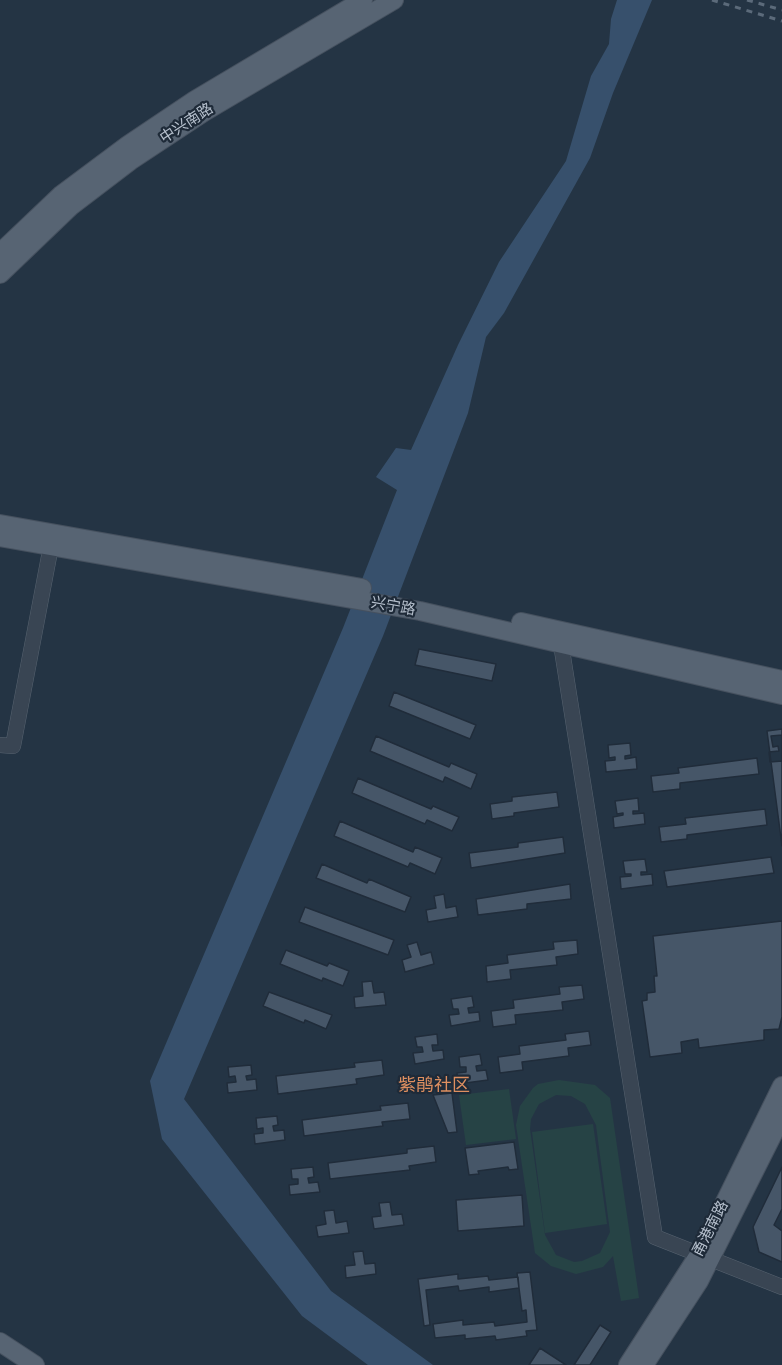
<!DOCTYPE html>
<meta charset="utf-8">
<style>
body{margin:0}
canvas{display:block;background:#243444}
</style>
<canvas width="782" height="1365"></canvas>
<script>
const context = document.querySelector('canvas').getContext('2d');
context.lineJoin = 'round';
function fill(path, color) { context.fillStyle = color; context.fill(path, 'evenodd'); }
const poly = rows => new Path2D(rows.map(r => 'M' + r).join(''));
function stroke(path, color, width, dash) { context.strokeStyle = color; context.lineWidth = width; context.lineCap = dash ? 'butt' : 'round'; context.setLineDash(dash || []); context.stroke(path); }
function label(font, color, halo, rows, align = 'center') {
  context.font = font + ' Poppins,"Noto Sans SC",sans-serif'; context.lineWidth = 4.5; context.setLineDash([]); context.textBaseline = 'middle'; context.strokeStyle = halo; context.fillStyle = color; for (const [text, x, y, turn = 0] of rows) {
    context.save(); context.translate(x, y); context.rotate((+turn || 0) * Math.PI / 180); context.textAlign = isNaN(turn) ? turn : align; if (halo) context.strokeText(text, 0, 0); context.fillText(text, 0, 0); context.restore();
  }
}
fill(poly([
 [559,1080,595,1085,610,1098,639,1298,621,1301,613,1256,603,1267,576,1274,551,1266,535,1253,516,1125,520,1106,533,1088,538,1084],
 [556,1095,571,1096,585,1104,596,1125,610,1232,600,1253,582,1261,574,1262,556,1255,545,1235,530,1129,531,1119,539,1104],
 [509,1089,516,1139,466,1145,459,1095],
 [593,1124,607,1224,545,1233,532,1132]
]), '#264345');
fill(poly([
 [617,0,652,0,613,93,590,158,504,313,486,337,468,413,383,636,184,1099,331,1291,433,1365,368,1365,302,1316,162,1139,150,1081,343,628,397,490,376,477,396,448,411,450,458,345,499,262,566,161,591,76,609,44,611,19]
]), '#37506c');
const building = poly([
 [419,649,496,664,492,681,415,665,419,649],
 [394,692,476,725,470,739,389,706,394,692],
 [782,729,782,846,767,731,782,729],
 [782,735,782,761,770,762,769,752,779,751,778,746,773,747,771,736,782,735],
 [376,736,449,767,451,763,477,774,471,789,445,777,443,782,370,751,376,736],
 [630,743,631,755,625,756,625,759,636,757,637,769,606,772,605,761,615,760,615,757,609,758,608,745,630,743],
 [757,758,759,774,680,783,680,789,653,792,651,776,679,773,678,768,757,758],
 [358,778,431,809,433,806,459,817,452,831,427,820,425,824,352,793,358,778],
 [557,792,559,807,514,813,514,816,492,819,490,804,512,801,512,797,557,792],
 [638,798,639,811,633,811,633,814,644,813,645,824,614,828,613,817,623,815,623,813,617,814,615,801,638,798],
 [765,809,767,825,687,835,687,839,661,842,659,827,686,824,685,818,765,809],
 [340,821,413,852,415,847,442,858,435,874,410,863,408,867,334,836,340,821],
 [563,837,565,853,471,868,469,853,518,847,518,843,563,837],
 [771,857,774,873,667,887,664,871,771,857],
 [645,859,647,872,641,872,641,875,652,874,653,885,621,889,620,877,631,876,631,874,625,874,623,861,645,859],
 [322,864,367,883,369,879,411,897,405,912,316,878,322,864],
 [570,884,571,899,527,904,527,909,478,915,476,899,570,884],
 [444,894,446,908,456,906,458,917,428,922,426,910,436,908,434,896,444,894],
 [305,907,394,940,388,955,299,922,305,907],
 [782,921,782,1017,779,1029,764,1030,764,1040,699,1048,698,1039,681,1042,682,1053,650,1057,642,1001,647,1000,647,993,655,992,654,976,657,976,653,936,782,921],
 [577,940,578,954,556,957,557,965,510,970,511,979,487,982,486,966,508,963,507,955,554,949,553,942,577,940],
 [417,942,421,955,431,952,434,964,405,972,402,960,411,957,407,945,417,942],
 [286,950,327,966,329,963,349,971,343,986,323,978,322,981,280,964,286,950],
 [372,981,374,993,384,992,386,1005,355,1008,354,997,363,996,362,982,372,981],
 [582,985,584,999,562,1002,563,1010,515,1015,516,1024,493,1027,491,1011,514,1008,513,1000,560,994,559,987,582,985],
 [269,992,332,1015,326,1029,305,1020,304,1023,263,1006,269,992],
 [472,996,474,1007,468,1008,469,1013,479,1012,480,1021,451,1026,449,1015,459,1014,458,1009,453,1009,451,999,472,996],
 [589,1031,591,1045,568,1048,569,1056,522,1062,523,1070,500,1073,498,1057,520,1054,519,1046,566,1040,565,1034,589,1031],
 [437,1034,438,1045,432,1045,433,1051,443,1050,444,1059,415,1064,413,1053,423,1052,422,1047,417,1047,415,1037,437,1034],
 [480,1054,482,1065,476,1066,477,1071,486,1070,488,1080,458,1084,457,1073,466,1072,466,1067,460,1067,459,1057,480,1054],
 [382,1060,384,1075,356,1079,357,1084,278,1094,276,1076,355,1067,354,1063,382,1060],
 [251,1065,252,1075,246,1076,247,1080,256,1079,257,1090,228,1093,227,1083,236,1082,235,1076,229,1077,228,1067,251,1065],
 [452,1093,457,1132,448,1133,433,1095,452,1093],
 [408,1103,410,1119,382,1122,383,1126,304,1136,302,1120,381,1110,380,1106,408,1103],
 [277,1116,278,1125,273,1126,274,1131,284,1130,285,1140,255,1144,254,1134,263,1133,263,1128,257,1129,256,1118,277,1116],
 [514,1142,518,1169,509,1170,508,1167,478,1171,479,1174,469,1175,465,1148,514,1142],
 [434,1146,436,1162,409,1166,410,1170,330,1179,328,1163,407,1153,407,1149,434,1146],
 [313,1167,314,1177,308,1178,309,1183,318,1182,320,1192,290,1195,289,1185,298,1184,298,1179,292,1179,291,1169,313,1167],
 [782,1167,782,1209,774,1225,782,1231,782,1262,759,1252,753,1227,782,1167],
 [522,1195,524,1226,458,1231,456,1200,522,1195],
 [390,1202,392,1215,402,1214,404,1225,374,1229,372,1217,381,1216,379,1203,390,1202],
 [334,1210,336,1223,347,1221,349,1233,318,1237,316,1226,326,1224,324,1211,334,1210],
 [363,1251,365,1264,375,1263,376,1274,346,1278,345,1266,355,1265,353,1252,363,1251],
 [530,1272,537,1330,526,1331,527,1336,496,1340,495,1336,465,1339,465,1335,435,1338,433,1324,463,1320,463,1325,494,1322,495,1326,527,1322,526,1310,522,1311,517,1273,530,1272],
 [458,1274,458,1279,488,1276,489,1280,518,1277,519,1288,489,1292,489,1287,459,1291,458,1286,426,1290,430,1325,424,1326,418,1279,458,1274],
 [600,1325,611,1332,590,1365,574,1365,600,1325],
 [540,1348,566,1365,529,1365,540,1348]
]);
fill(building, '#465668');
stroke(building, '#202c3a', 1.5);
const minor = poly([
 [561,644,655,1237,782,1287],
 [0,745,13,746,51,546]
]);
const major = poly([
 [0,253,61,195,128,145,195,100,363,0],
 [0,274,71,206,130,161,204,112,394,0],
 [0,524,362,588],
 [0,537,420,611,782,695],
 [521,622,782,680],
 [0,1342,35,1365],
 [628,1365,700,1253,782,1086],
 [644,1365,699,1281,782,1116]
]);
stroke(minor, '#576370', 16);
stroke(major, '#46515f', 20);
stroke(minor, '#394553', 15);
stroke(major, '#576473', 18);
stroke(poly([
 [712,0,782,21],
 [747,0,782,10]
]), '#5b6a7a', 3, [6, 6]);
label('15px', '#b6c0cd', '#1e2a38', [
 ["中兴南路",187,124,-33],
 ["兴宁路",393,607,10],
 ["甬港南路",711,1229,-63]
]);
label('18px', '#de8f60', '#1e2a38', [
 ["紫鹃社区",434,1086]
]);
</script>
